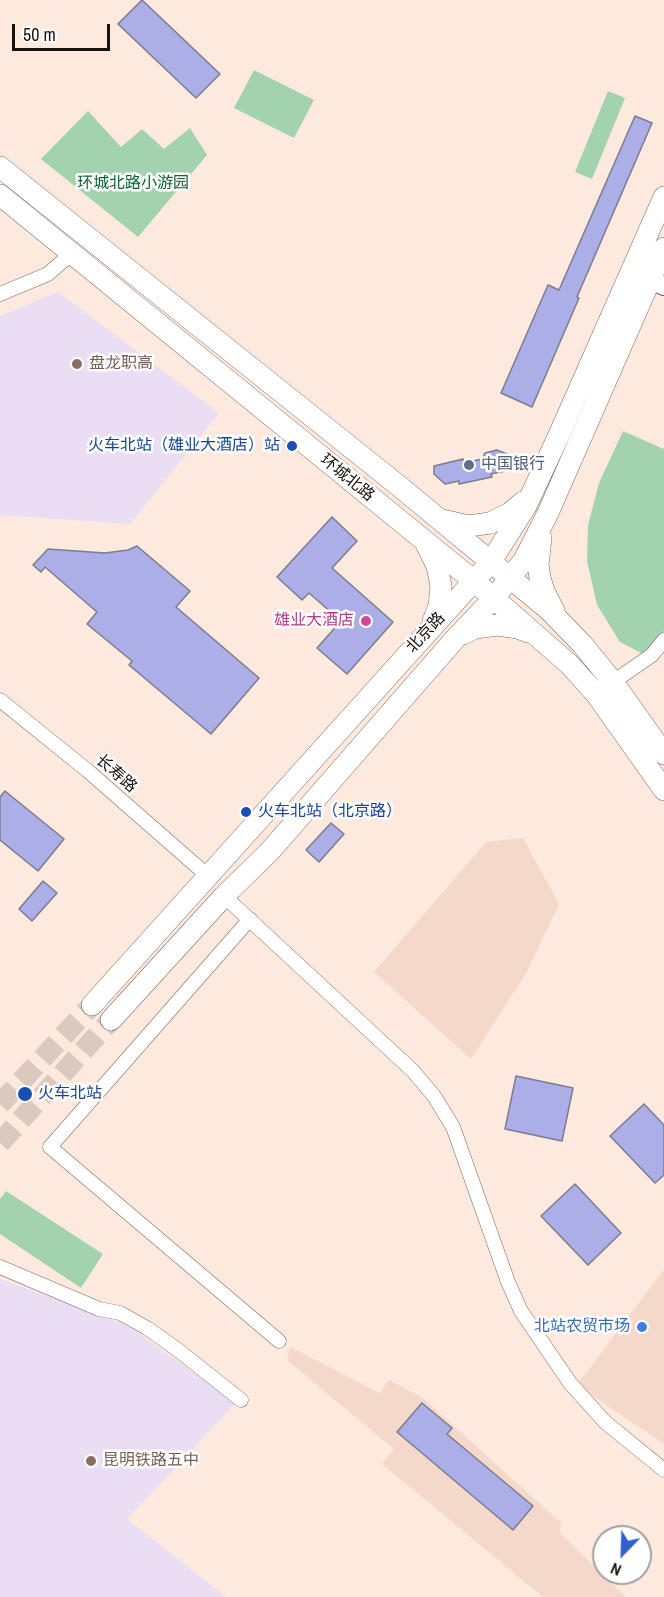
<!DOCTYPE html>
<meta charset="utf-8">
<style>
body{margin:0}
#map{position:relative;width:664px;height:1597px;overflow:hidden;background:#fde9de;font-family:"Archivo Narrow",sans-serif}
canvas{display:block}
.north{position:absolute;left:592px;top:1525px;width:60px;height:60px;box-sizing:border-box;background:#fff;border:2px solid #a3a09f;border-radius:50%;rotate:203deg;font-size:16px;font-weight:700;line-height:24px;text-align:center;color:#18110e}
.north::after{content:'';display:block;margin:auto;width:21px;height:27px;background:#3460cf;clip-path:polygon(50% 0,100% 100%,50% 72%,0 100%)}
.scale{position:absolute;left:12px;top:24px;width:98px;height:27px;box-sizing:border-box;border:3px solid #18110e;border-top:0;padding-left:8px;font-size:18px;line-height:21px;white-space:nowrap;color:#18110e;-webkit-text-stroke:4px #fff;paint-order:stroke}
</style>
<div id="map">
<canvas width="664" height="1597"></canvas>
<div class="north">N</div>
<div class="scale">50 m</div>
</div>
<script>
const context = document.querySelector('canvas').getContext('2d');
context.lineJoin = 'round';
function fill(path, color) { context.fillStyle = color; context.fill(path, 'evenodd'); }
const poly = rows => new Path2D(rows.map(r => 'M' + r).join(''));
function stroke(path, color, width, dash) { context.strokeStyle = color; context.lineWidth = width; context.lineCap = dash ? 'butt' : 'round'; context.setLineDash(dash || []); context.stroke(path); }
function label(font, color, halo, rows, align = 'center') {
  context.font = font + ' "Archivo Narrow","Noto Sans SC",sans-serif'; context.lineWidth = 5; context.setLineDash([]); context.textBaseline = 'middle'; context.strokeStyle = halo; context.fillStyle = color; for (const [text, x, y, turn = 0] of rows) {
    context.save(); context.translate(x, y); context.rotate((+turn || 0) * Math.PI / 180); context.textAlign = isNaN(turn) ? turn : align; if (halo) context.strokeText(text, 0, 0); context.fillText(text, 0, 0); context.restore();
  }
}
fill(poly([
 [523,838,559,904,527,972,471,1059,374,972,486,842],
 [664,1269,664,1444,577,1385],
 [290,1347,380,1393,389,1380,423,1398,562,1524,559,1532,626,1597,543,1597,382,1464,394,1449,287,1360]
]), '#f4d9cb');
fill(poly([
 [58,292,219,413,130,524,0,515,0,316],
 [0,1279,127,1325,236,1403,127,1519,226,1597,0,1597]
]), '#e9def3');
fill(poly([
 [254,70,314,100,294,138,234,108],
 [608,91,625,98,592,179,575,172],
 [88,111,121,147,142,129,164,149,190,128,207,155,138,237,41,159],
 [623,431,664,449,664,631,645,655,620,642,597,605,587,561,588,525,599,483],
 [6,1191,103,1254,81,1288,0,1234,0,1199]
]), '#a3d3ae');
const building = poly([
 [142,0,220,74,196,98,118,24,142,0],
 [635,116,652,123,577,297,579,298,532,407,501,393,548,285,559,290,635,116],
 [497,450,512,456,505,471,491,474,492,477,459,484,459,481,445,484,434,474,434,466,463,459,464,463,482,459,485,453,497,450],
 [332,517,357,541,332,568,393,622,347,674,317,648,341,621,309,593,302,600,277,577,332,517],
 [137,546,190,591,176,607,259,678,211,734,129,665,132,661,87,624,97,612,45,567,41,572,33,565,48,549,105,553,128,550,137,546],
 [5,791,64,839,38,871,0,840,0,797,5,791],
 [331,823,344,834,319,862,306,850,331,823],
 [43,881,57,893,32,921,19,909,43,881],
 [516,1076,573,1088,562,1141,505,1129,516,1076],
 [644,1104,664,1125,664,1175,655,1183,610,1136,644,1104],
 [575,1184,621,1233,588,1265,541,1216,575,1184],
 [422,1403,452,1428,447,1434,533,1506,513,1530,397,1432,422,1403]
]);
fill(building, '#acaee8');
stroke(building, '#7b7c8d', 1.5);
stroke(poly([
 [0,1104,92,1005],
 [0,1143,111,1020]
]), '#dbc9bf', 21, [21, 10]);
const street = poly([
 [0,294,48,274,71,254],
 [613,682,652,655,664,640],
 [0,700,88,771,208,876],
 [224,896,413,1071,434,1096,453,1127,508,1282,521,1311,570,1383,605,1422,664,1470],
 [250,919,50,1147,279,1341],
 [0,1267,99,1309,120,1313,147,1328,178,1350,241,1400]
]);
const secondary = poly([
 [650,280,664,286]
]);
const primary = poly([
 [0,167,399,486,549,610,582,644,613,682,664,754],
 [0,195,474,581,569,664,596,694,664,790],
 [442,520,469,526,490,523,510,513,523,502],
 [541,538,538,565,540,578,544,591,554,611],
 [427,546,437,566,441,586,439,606,433,621],
 [463,634,475,628,498,625,518,628,528,632],
 [92,1005,490,563,526,506,559,435,664,197],
 [111,1020,224,896,270,851,455,639,494,598,524,560,548,513,664,248]
]);
stroke(street, '#7b6a61', 15);
stroke(secondary, '#7b6a61', 20);
stroke(primary, '#7b6a61', 22);
stroke(street, '#fff', 14);
stroke(secondary, '#fff', 18);
stroke(primary, '#fff', 21);
for (const [x, y, r, color] of [
 [77,364,6,"#8d6e63"],
 [292,446,6,"#1a4fb4"],
 [469,465,6,"#5c6f8a"],
 [366,621,6,"#d1479c"],
 [246,812,6,"#1a4fb4"],
 [25,1094,8,"#1a4fb4"],
 [642,1327,6,"#3f7fe0"],
 [91,1461,6,"#8d6e63"]
]) { const dot = new Path2D(); dot.arc(x, y, r, 0, 2 * Math.PI); context.fillStyle = color; context.fill(dot); stroke(dot, '#fff', 2); }
label('16px', '#0d6533', '#fff', [
 ["环城北路小游园",133,184]
]);
label('16px', '#785e54', '#fff', [
 ["盘龙职高",89,364],
 ["昆明铁路五中",103,1461]
], 'left');
label('16px', '#164399', '#fff', [
 ["火车北站（雄业大酒店）站",280,446,"right"],
 ["火车北站（北京路）",258,812],
 ["火车北站",38,1094]
], 'left');
label('16px', '#4e5e75', '#fff', [
 ["中国银行",481,465]
], 'left');
label('16px', '#18110e', '#fff', [
 ["环城北路",347,478,39],
 ["北京路",426,633,-47],
 ["长寿路",116,774,41]
]);
label('16px', '#b23c85', '#fff', [
 ["雄业大酒店",354,621]
], 'right');
label('16px', '#366cbe', '#fff', [
 ["北站农贸市场",630,1327]
], 'right');
</script>
